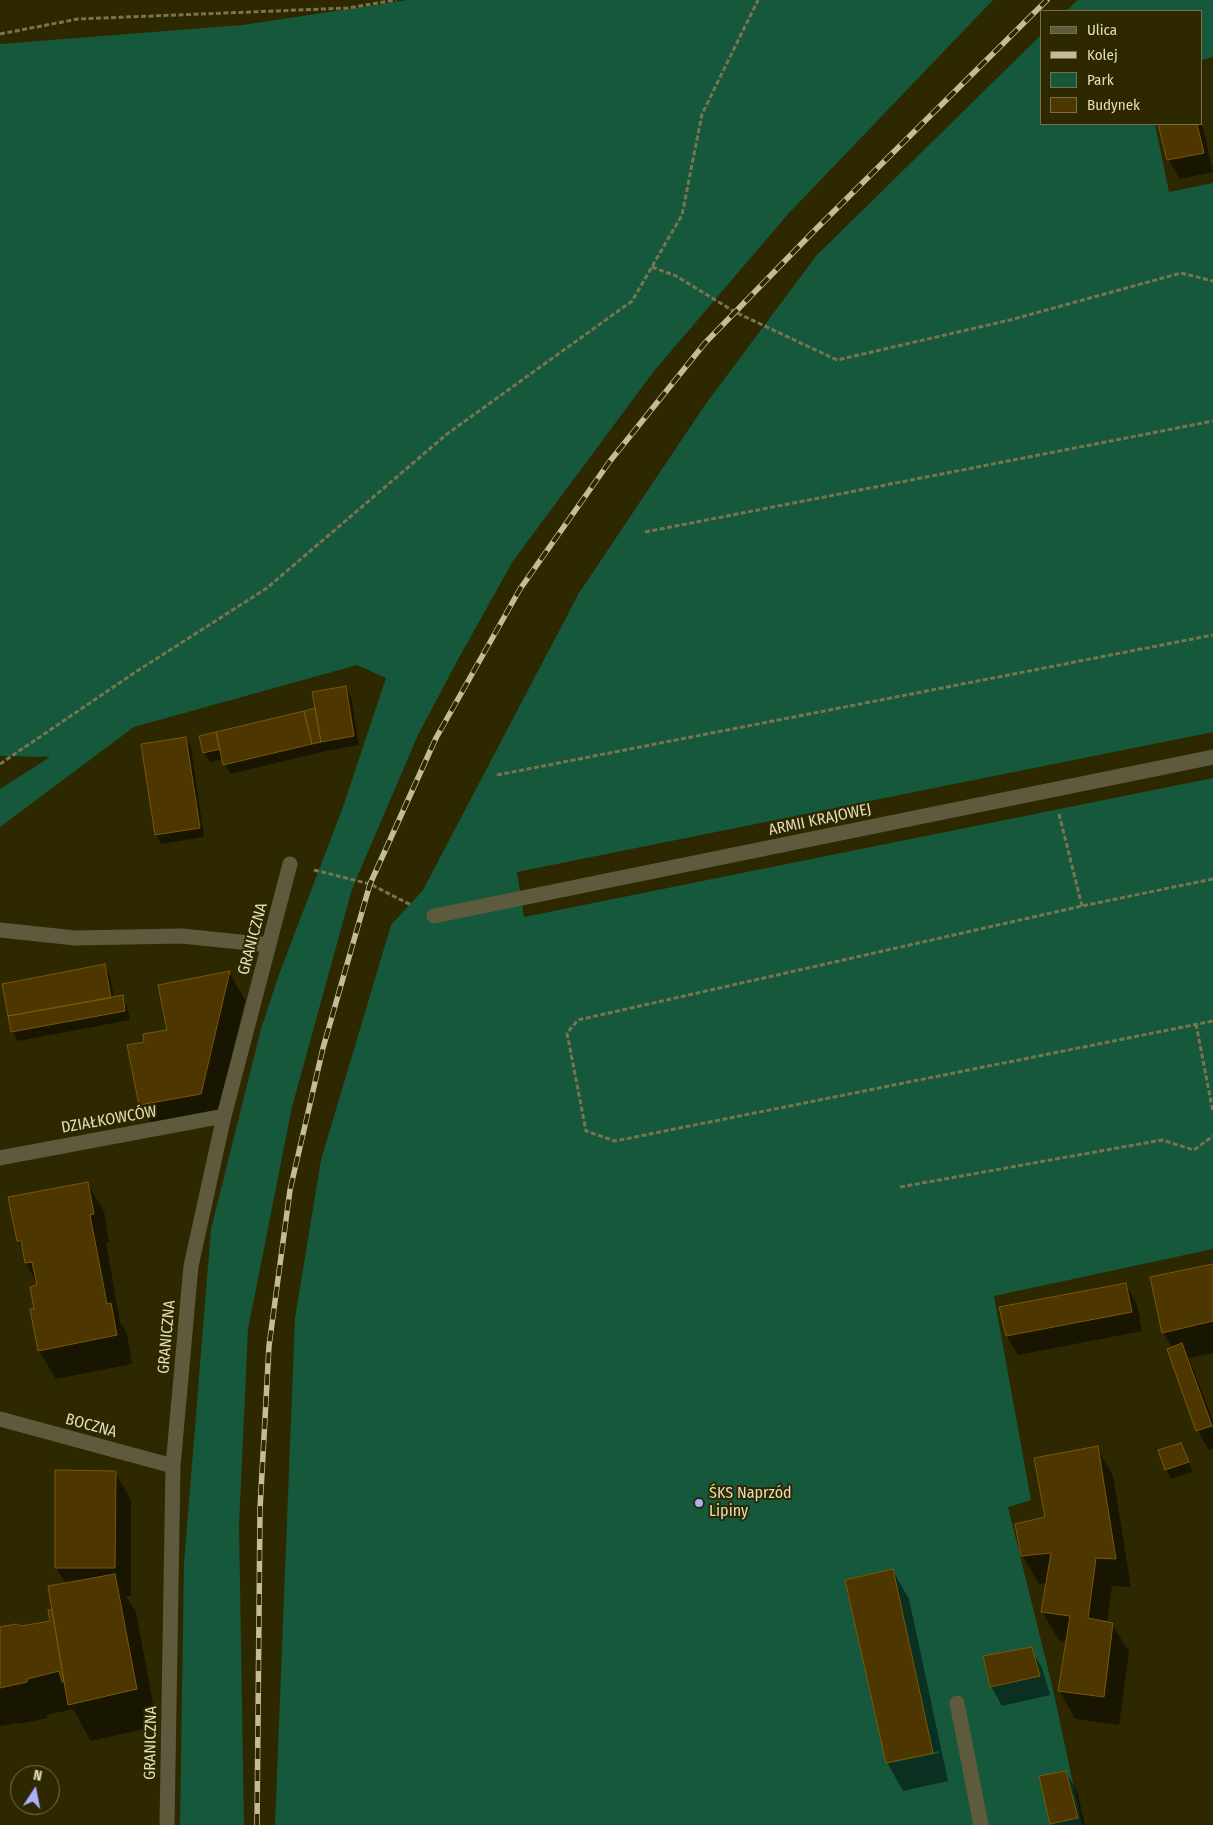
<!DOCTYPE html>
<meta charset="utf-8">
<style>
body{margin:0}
#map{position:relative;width:1213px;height:1825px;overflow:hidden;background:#2e2800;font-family:"Fira Sans Condensed",sans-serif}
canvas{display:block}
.legend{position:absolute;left:1040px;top:10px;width:162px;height:115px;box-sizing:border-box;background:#2e2800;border:1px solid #76714a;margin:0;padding:6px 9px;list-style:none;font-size:15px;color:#e3deba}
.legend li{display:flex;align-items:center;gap:10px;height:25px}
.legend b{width:25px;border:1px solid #76714a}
.north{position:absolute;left:10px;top:1765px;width:50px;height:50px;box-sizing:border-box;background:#2e2800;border:1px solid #76714a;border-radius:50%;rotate:11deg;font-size:14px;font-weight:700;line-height:20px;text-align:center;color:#e3deba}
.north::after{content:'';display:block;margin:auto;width:18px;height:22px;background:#abaffb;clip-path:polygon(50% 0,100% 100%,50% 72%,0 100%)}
</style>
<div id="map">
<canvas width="1213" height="1825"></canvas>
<ul class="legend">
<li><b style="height:6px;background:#5e5a3e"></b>Ulica</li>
<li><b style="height:6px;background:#c2bd98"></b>Kolej</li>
<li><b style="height:14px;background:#15583c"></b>Park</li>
<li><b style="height:14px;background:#4e3600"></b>Budynek</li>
</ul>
<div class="north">N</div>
</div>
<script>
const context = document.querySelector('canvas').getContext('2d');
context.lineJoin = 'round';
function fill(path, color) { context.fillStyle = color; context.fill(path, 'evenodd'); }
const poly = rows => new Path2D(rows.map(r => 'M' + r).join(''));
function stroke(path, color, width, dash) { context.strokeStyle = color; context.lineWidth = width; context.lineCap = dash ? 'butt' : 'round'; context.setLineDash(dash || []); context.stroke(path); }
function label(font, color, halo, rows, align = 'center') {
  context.font = font + ' "Fira Sans Condensed",sans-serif'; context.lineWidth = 4; context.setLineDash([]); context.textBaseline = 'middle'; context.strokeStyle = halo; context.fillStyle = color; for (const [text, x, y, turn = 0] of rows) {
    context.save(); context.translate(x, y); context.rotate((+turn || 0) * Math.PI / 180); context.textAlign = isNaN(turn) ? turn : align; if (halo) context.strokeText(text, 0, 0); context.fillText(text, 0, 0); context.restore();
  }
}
fill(poly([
 [408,0,993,0,789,213,654,371,513,561,456,663,418,735,352,889,292,1107,248,1329,239,1525,244,1825,180,1825,184,1563,211,1229,261,1029,278,977,343,807,386,678,357,665,134,727,0,827,0,789,50,757,0,756,0,44,243,25],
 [1078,0,1213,0,1213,57,1202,60,1202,11,1066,11],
 [1042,34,1042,124,1155,124,1169,192,1213,183,1213,732,517,872,524,917,1213,778,1213,1249,994,1296,1031,1500,1008,1507,1052,1685,1082,1825,275,1825,295,1318,321,1160,391,925,423,890,579,593,705,405,816,256]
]), '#15583c');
fill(poly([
 [1159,124,1201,124,1203,128,1213,172,1180,179,1169,160],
 [346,688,351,697,359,745,326,751,230,774,223,759,210,762,204,753,317,709],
 [185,738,191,747,204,837,161,844,156,834],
 [105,966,110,975,114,998,122,996,127,1006,130,1020,18,1041,13,1032,4,985],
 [229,972,245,1000,217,1122,156,1133,140,1105,146,1043,168,1031],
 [87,1183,104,1211,109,1242,106,1243,120,1322,127,1333,132,1364,56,1379,39,1351,32,1311,36,1310,38,1286,26,1263,24,1251,18,1241],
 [1213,1265,1213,1353,1189,1358,1213,1421,1213,1449,1209,1450,1198,1431,1168,1350,1172,1348,1163,1332],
 [1126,1285,1137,1304,1142,1331,1018,1355,1007,1336],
 [1181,1444,1193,1472,1171,1479,1166,1469],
 [1097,1448,1113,1476,1131,1587,1112,1586,1107,1623,1112,1624,1129,1652,1119,1725,1075,1719,1059,1690,1067,1642,1059,1640,1042,1612,1047,1583,1039,1584,1023,1556,1046,1518],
 [115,1472,131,1500,131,1596,126,1596,136,1612,157,1726,91,1741,73,1709,47,1715,47,1718,19,1724,18,1723,0,1726,0,1629,21,1628,51,1622,49,1611,54,1611,66,1584,56,1568],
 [893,1571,909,1599,948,1781,903,1791,887,1762],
 [939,1751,939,1753,894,1762,894,1760],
 [1031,1649,1042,1668,1050,1695,1002,1706,991,1686],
 [1066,1772,1077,1791,1085,1825,1052,1825,1051,1824]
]), '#0007');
const building = poly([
 [1158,124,1197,124,1204,153,1167,160,1158,124],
 [346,686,354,736,321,742,312,692,346,686],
 [315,708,321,742,312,744,304,711,315,708],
 [304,711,312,744,223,765,216,732,304,711],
 [216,732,220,749,203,753,199,736,216,732],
 [186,737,200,828,155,835,141,744,186,737],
 [105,964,111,998,8,1016,2,984,105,964],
 [230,971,201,1094,139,1105,127,1045,144,1042,143,1034,167,1030,158,985,230,971],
 [123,995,125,1011,11,1032,8,1016,123,995],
 [88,1182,94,1214,90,1215,107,1304,111,1303,117,1335,38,1351,30,1309,34,1309,30,1287,37,1285,32,1262,25,1263,21,1241,17,1241,8,1197,88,1182],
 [1213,1264,1213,1321,1162,1333,1150,1277,1213,1264],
 [1126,1283,1132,1312,1006,1336,999,1307,1126,1283],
 [1182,1343,1212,1426,1196,1431,1167,1349,1182,1343],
 [1181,1443,1189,1462,1165,1470,1158,1450,1181,1443],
 [1098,1446,1116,1559,1096,1558,1088,1618,1113,1623,1104,1697,1058,1691,1070,1616,1041,1612,1051,1553,1021,1556,1015,1524,1045,1517,1034,1458,1098,1446],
 [55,1470,116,1471,115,1568,55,1568,55,1470],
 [893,1569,933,1753,886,1763,845,1580,893,1569],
 [115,1574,137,1689,68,1705,48,1586,115,1574],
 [48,1610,52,1610,64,1682,62,1682,59,1671,27,1679,27,1682,0,1688,0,1627,16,1624,21,1626,50,1621,48,1610],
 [1032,1647,1040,1676,990,1687,983,1656,1032,1647],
 [1066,1771,1078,1818,1050,1824,1039,1776,1066,1771]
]);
fill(building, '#4e3600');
stroke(building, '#7b5809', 1);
stroke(poly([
 [0,34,78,19,348,8,396,0],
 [652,267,676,276,735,312,837,360,1010,320,1181,273,1213,281],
 [645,532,1213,421],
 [0,764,134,673,267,588,447,434,632,301,682,215,702,114,758,0],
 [497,775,1213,635],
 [1059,814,1082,906],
 [314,870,370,884,411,905],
 [1213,879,1082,906,578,1020,567,1033,586,1131,615,1141,1213,1021],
 [1196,1024,1213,1112],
 [900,1187,1162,1140,1194,1150,1213,1136]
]), '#7a744e', 3, [5, 2.5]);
stroke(poly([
 [434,916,1213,757],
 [0,930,75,938,182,936,269,945],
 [0,1158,224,1116],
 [0,1419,173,1466],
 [957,1703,981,1825],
 [167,1825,173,1466,191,1266,224,1116,290,864]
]), '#5e5a3e', 15);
const rail = poly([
 [257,1825,260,1509,269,1346,290,1190,323,1048,370,884,436,738,520,589,610,461,705,343,813,232,1047,0]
]);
stroke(rail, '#c2bd98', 5.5);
stroke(rail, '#2e2800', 4, [11]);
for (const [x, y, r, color] of [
 [699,1503,5,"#abaffb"]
]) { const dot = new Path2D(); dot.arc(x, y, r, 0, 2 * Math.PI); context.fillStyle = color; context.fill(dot); stroke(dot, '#2e2800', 2); }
label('16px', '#e3deba', '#2e2800', [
 ["ARMII KRAJOWEJ",820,820,-12],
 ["GRANICZNA",253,939,-75],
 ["DZIAŁKOWCÓW",109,1120,-10],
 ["GRANICZNA",167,1337,-85],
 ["BOCZNA",91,1426,15],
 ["GRANICZNA",151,1743,-89]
]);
label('16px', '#e3deba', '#2e2800', [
 ["ŚKS Naprzód",709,1494],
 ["Lipiny",709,1512]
], 'left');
</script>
